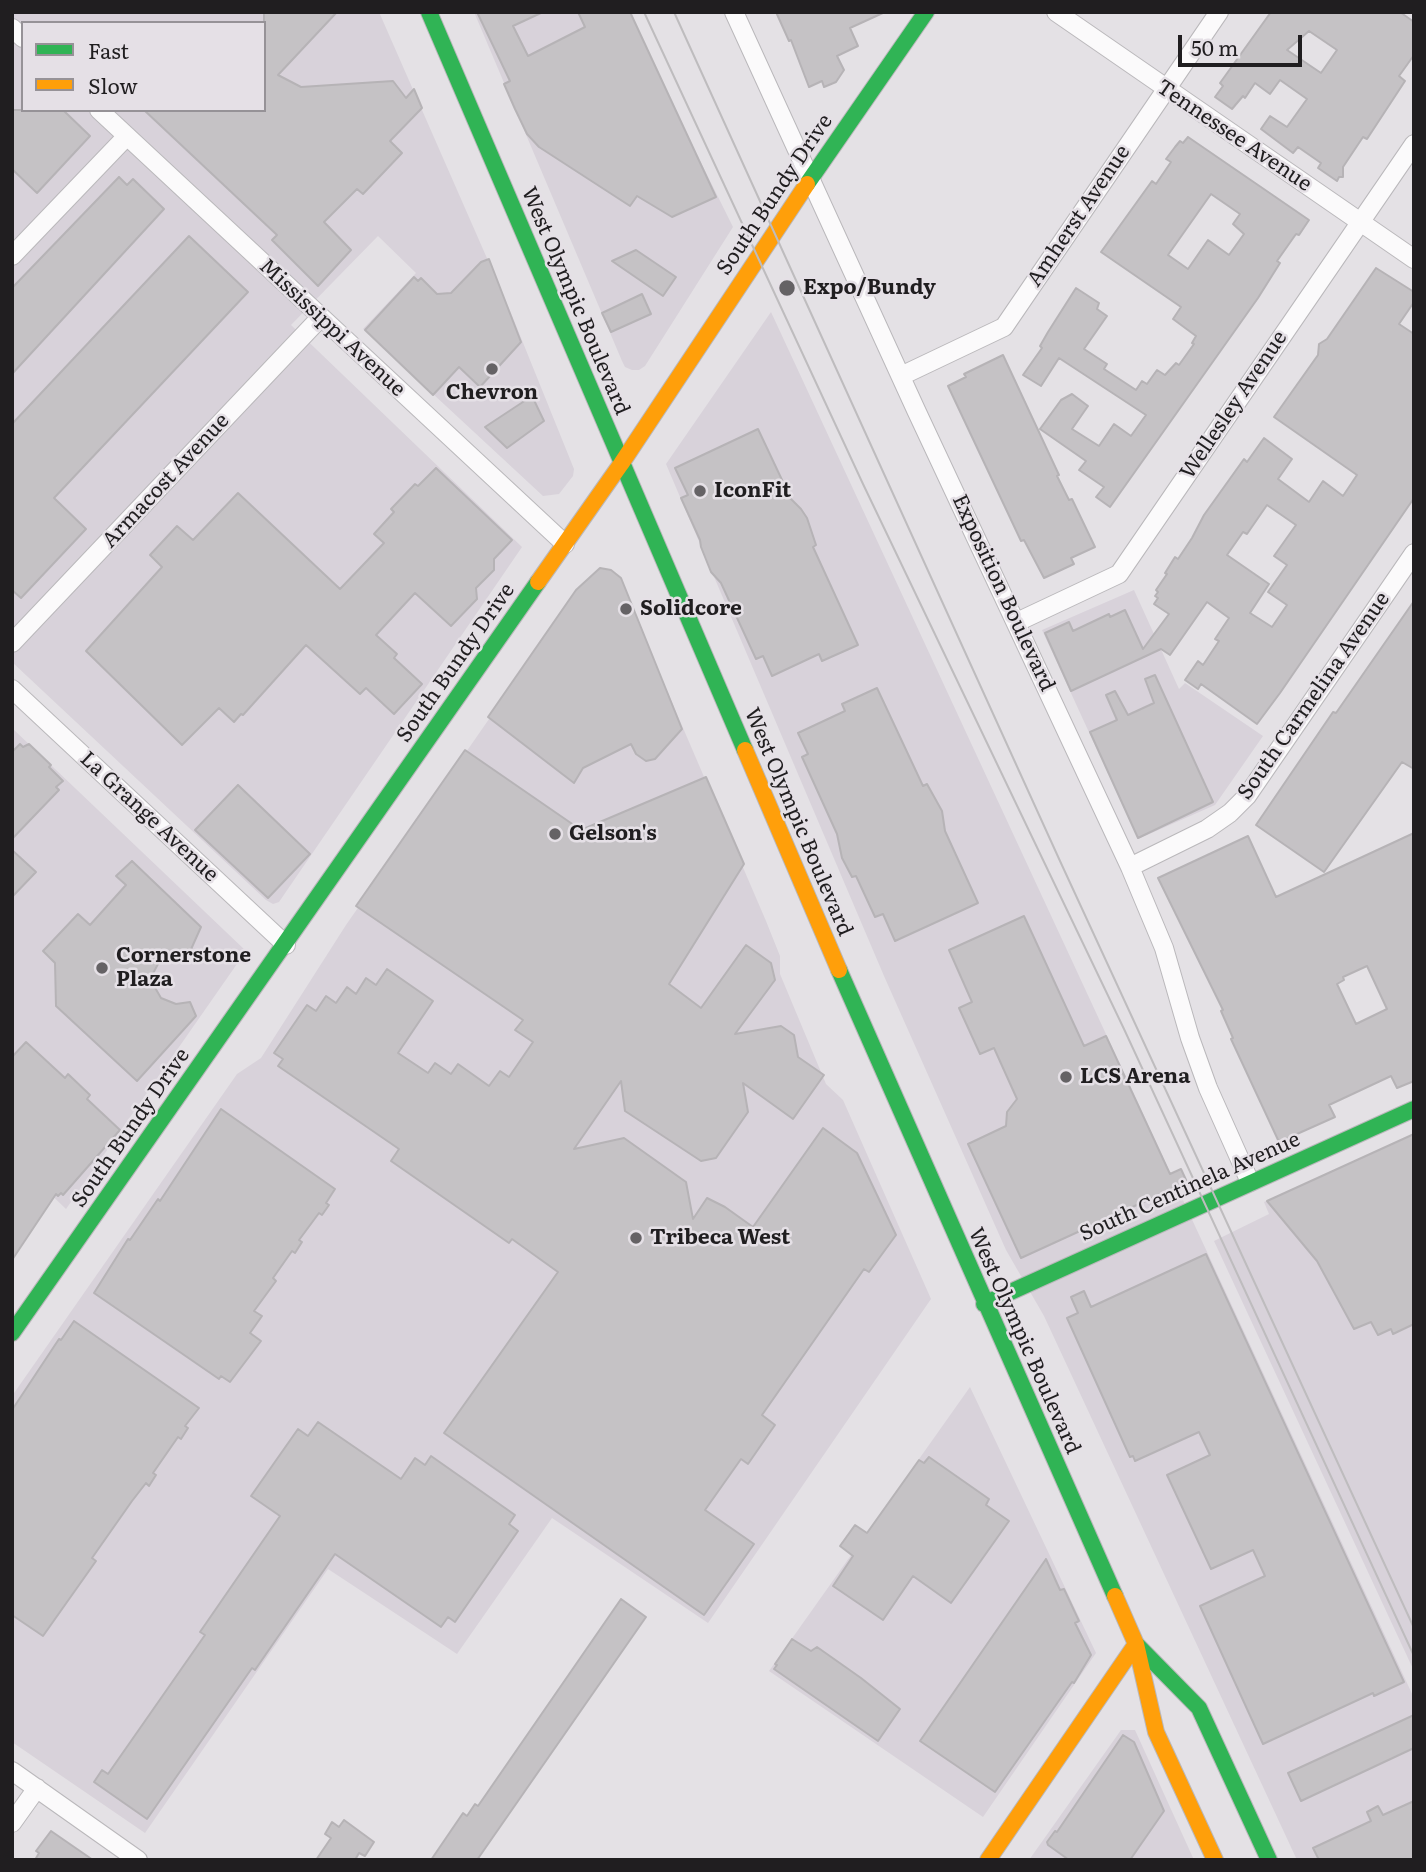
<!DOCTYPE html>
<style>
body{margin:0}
#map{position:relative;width:1426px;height:1872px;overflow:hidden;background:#e4e1e5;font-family:Literata,serif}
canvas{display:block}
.frame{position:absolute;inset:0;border:14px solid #201e20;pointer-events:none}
.legend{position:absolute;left:21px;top:21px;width:245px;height:91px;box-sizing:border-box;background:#e5e0e6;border:2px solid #969297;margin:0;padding:9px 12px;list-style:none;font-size:21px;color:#201e20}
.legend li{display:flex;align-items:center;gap:14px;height:35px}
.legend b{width:35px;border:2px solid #969297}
.scale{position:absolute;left:1178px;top:35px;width:124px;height:32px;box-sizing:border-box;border:4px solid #201e20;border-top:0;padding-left:9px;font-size:21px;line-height:24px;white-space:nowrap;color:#201e20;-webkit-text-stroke:5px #e5e0e6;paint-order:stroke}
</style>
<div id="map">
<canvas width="1426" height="1872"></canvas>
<div class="frame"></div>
<ul class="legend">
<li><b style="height:9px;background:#30b455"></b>Fast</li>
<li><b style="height:9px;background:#ff9f0a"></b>Slow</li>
</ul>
<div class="scale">50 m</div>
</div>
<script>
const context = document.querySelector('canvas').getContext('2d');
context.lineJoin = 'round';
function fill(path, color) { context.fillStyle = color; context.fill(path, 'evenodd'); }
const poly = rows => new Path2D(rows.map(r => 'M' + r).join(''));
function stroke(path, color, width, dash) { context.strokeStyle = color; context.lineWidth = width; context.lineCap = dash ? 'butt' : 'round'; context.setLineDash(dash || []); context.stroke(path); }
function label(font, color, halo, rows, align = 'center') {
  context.font = font + ' Literata,serif'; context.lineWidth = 5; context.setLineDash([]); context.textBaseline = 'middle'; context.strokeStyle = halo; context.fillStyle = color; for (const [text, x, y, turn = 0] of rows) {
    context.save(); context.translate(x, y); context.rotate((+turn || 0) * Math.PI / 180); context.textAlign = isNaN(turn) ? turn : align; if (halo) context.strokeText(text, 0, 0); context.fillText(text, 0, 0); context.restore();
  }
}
fill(poly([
 [12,12,379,12,511,313,574,469,573,476,559,494,543,496,363,329,416,273,378,236,291,325,522,547,279,902,273,904,266,900,12,662],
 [23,23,264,23,264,110,23,110],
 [474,12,626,12,733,227,645,366,639,370,632,370,625,367,622,361],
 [771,312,1414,1698,1414,1860,1297,1860,1044,1316,1006,1250,884,976,666,464],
 [619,579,766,921,780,956,780,974,826,1084,843,1100,931,1299,708,1623,552,1518,457,1654,328,1569,145,1833,12,1742,12,1396,237,1074,261,1058,346,925,580,588],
 [1134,590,1179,689,1185,683,1263,736,1215,805,1138,839,1042,630],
 [12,728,246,951,66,1209,12,1157],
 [1414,1134,1414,1671,1214,1241,1269,1214,1264,1202],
 [970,1387,1096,1653,983,1817,769,1671],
 [1121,1730,1135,1730,1194,1860,1029,1860]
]), '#d8d2da');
const building = poly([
 [264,12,337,12,278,75,301,87,393,81,406,98,414,89,422,108,390,141,402,153,363,194,357,189,324,222,351,250,318,286,272,240,277,235,144,110,264,110,264,12],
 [477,12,543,12,513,26,528,56,585,27,578,12,630,12,716,197,672,217,637,196,630,206,539,147,527,134,515,109,504,84,510,81,477,12],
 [776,12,885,12,850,28,858,46,837,56,844,70,836,82,824,87,822,81,809,87,791,40,789,41,776,12],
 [1271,12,1400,12,1414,22,1414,55,1399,76,1405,81,1367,139,1363,137,1343,167,1343,177,1339,177,1337,181,1318,168,1321,163,1298,147,1293,153,1261,129,1270,116,1287,127,1307,99,1280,80,1270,94,1255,83,1245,98,1243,96,1232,109,1215,97,1223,86,1220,83,1271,12],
 [1309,31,1337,50,1321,73,1287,50,1309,31],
 [12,110,63,110,90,136,37,193,12,169,12,110],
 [1188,137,1309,220,1299,235,1296,234,1277,261,1280,263,1258,298,1110,507,1096,497,1104,487,1079,470,1086,461,1040,429,1061,400,1072,394,1088,406,1072,429,1099,446,1114,424,1131,436,1146,415,1059,358,1041,386,1023,375,1042,348,1040,346,1048,332,1076,288,1099,303,1097,309,1107,316,1084,349,1107,364,1104,369,1136,390,1142,381,1147,384,1157,370,1165,375,1176,363,1179,365,1194,344,1192,343,1196,336,1173,319,1181,307,1101,252,1152,181,1156,184,1171,162,1166,159,1175,147,1180,141,1183,143,1188,137],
 [1211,194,1240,214,1233,224,1244,234,1229,255,1208,240,1188,269,1168,255,1211,194],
 [119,177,127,185,133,179,164,209,12,374,12,288,119,177],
 [189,236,248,292,54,498,86,529,21,598,12,590,12,424,189,236],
 [636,250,676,277,663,296,612,261,636,250],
 [489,259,521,342,480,387,459,367,433,395,365,330,414,277,418,281,421,278,437,294,451,293,481,262,489,259],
 [1376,268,1414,292,1414,302,1399,324,1414,334,1414,498,1280,693,1257,724,1201,684,1198,689,1185,680,1198,661,1203,665,1219,641,1215,639,1229,618,1207,602,1170,655,1161,649,1071,691,1045,633,1069,622,1073,631,1109,614,1110,617,1125,610,1143,649,1169,614,1154,604,1158,598,1155,596,1158,592,1156,590,1167,574,1165,573,1175,557,1178,559,1192,538,1204,515,1244,459,1247,462,1264,438,1292,459,1278,479,1309,502,1323,481,1343,496,1357,475,1274,417,1318,355,1319,344,1327,339,1376,268],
 [1267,505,1296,525,1274,556,1287,565,1268,592,1287,605,1272,627,1250,613,1269,584,1227,555,1243,532,1247,534,1267,505],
 [642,294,651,314,611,332,602,313,642,294],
 [1003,355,1059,475,1057,476,1069,500,1072,499,1095,547,1071,558,1074,564,1044,578,1024,540,1021,541,948,386,966,377,964,374,1003,355],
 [532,396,544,421,507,448,485,427,532,396],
 [758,429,791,499,801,509,807,518,816,545,813,547,858,645,822,661,819,654,772,676,763,656,756,659,721,583,711,572,701,547,700,540,681,498,688,495,675,468,758,429],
 [436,468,512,540,494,559,494,570,476,588,477,599,451,626,415,593,376,635,397,654,394,658,422,684,394,714,366,688,360,694,306,645,243,715,241,714,234,722,219,708,182,745,86,651,162,567,150,555,177,526,193,540,238,493,340,589,384,543,374,534,394,512,391,509,415,484,418,486,436,468],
 [600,568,611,570,621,578,682,729,655,759,646,761,636,754,631,744,583,768,574,783,488,717,576,590,600,568],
 [1414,601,1414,769,1402,762,1324,872,1256,825,1333,712,1336,713,1414,601],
 [1155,675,1213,802,1138,838,1090,732,1117,720,1106,695,1115,691,1128,715,1154,703,1145,679,1155,675],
 [877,688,923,786,927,784,942,811,945,831,978,903,895,941,883,914,875,917,856,876,852,877,842,858,837,834,802,757,808,754,798,733,845,711,842,704,877,688],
 [20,744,23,747,29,744,51,765,49,767,63,781,56,787,59,790,12,839,12,752,20,744],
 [465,750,581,830,706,777,744,864,669,984,701,1008,746,945,771,963,775,980,735,1034,781,1026,794,1035,798,1057,824,1075,793,1119,743,1083,748,1112,716,1158,701,1161,625,1111,621,1081,574,1149,624,1138,686,1182,693,1219,707,1198,725,1207,753,1227,823,1128,857,1153,896,1235,869,1272,864,1269,762,1415,775,1425,768,1435,748,1464,741,1459,705,1510,754,1544,704,1615,444,1433,558,1272,512,1239,509,1243,391,1161,399,1149,278,1066,283,1059,274,1053,307,1005,316,1011,326,996,336,1003,347,987,356,994,366,978,376,985,387,969,433,1001,398,1053,428,1073,435,1063,451,1074,458,1064,489,1086,500,1071,509,1077,533,1042,515,1030,523,1020,356,906,465,750],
 [238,785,310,854,268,898,195,830,238,785],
 [1414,833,1414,1081,1397,1088,1391,1076,1329,1105,1335,1117,1279,1142,1231,1039,1233,1038,1221,1011,1223,1010,1158,878,1248,836,1276,897,1414,833],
 [1367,966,1387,1009,1356,1024,1337,984,1344,980,1343,977,1367,966],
 [12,850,36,872,12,897,12,850],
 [132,861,201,927,188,956,175,954,166,957,158,964,150,979,161,998,176,1004,190,1002,196,1016,137,1081,56,1006,55,963,43,951,78,914,90,925,126,885,116,876,132,861],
 [1024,916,1084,1046,1106,1036,1170,1174,1181,1169,1187,1182,1021,1258,968,1144,1006,1126,1007,1112,1017,1099,994,1048,980,1054,959,1008,972,1002,949,950,1024,916],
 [26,1042,65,1078,68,1074,90,1095,87,1099,120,1130,63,1195,61,1193,58,1196,56,1194,12,1260,12,1057,26,1042],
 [221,1109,335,1189,326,1203,329,1205,322,1215,319,1213,299,1240,302,1242,295,1253,292,1251,273,1278,276,1281,254,1311,262,1316,250,1333,261,1341,230,1382,221,1376,219,1379,94,1293,128,1239,130,1240,158,1199,160,1201,221,1109],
 [1414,1134,1414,1324,1393,1334,1391,1329,1378,1335,1371,1322,1354,1329,1317,1261,1267,1201,1414,1134],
 [1206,1254,1404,1682,1374,1696,1373,1693,1263,1744,1200,1606,1265,1576,1253,1550,1211,1569,1167,1475,1210,1455,1199,1432,1135,1461,1133,1456,1130,1457,1067,1318,1078,1313,1071,1297,1084,1291,1091,1307,1206,1254],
 [74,1321,199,1408,185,1426,188,1428,181,1439,178,1437,153,1473,156,1475,149,1486,146,1483,132,1501,92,1558,96,1561,43,1636,12,1615,12,1410,59,1339,61,1340,74,1321],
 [318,1422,401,1479,415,1458,425,1465,431,1456,515,1515,509,1524,518,1531,455,1622,448,1617,441,1627,335,1554,255,1670,252,1668,147,1819,94,1782,102,1770,108,1774,205,1635,200,1632,280,1516,251,1496,298,1429,308,1436,318,1422],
 [929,1457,989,1499,986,1505,1009,1521,951,1603,913,1576,883,1620,833,1586,853,1556,840,1546,855,1525,867,1533,919,1460,924,1463,929,1457],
 [1046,1559,1060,1590,1064,1589,1079,1621,1075,1623,1091,1655,1074,1683,1072,1682,995,1792,920,1741,1046,1559],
 [621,1599,646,1617,477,1860,431,1860,463,1813,467,1816,475,1804,478,1806,621,1599],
 [792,1639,811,1651,817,1647,861,1678,900,1709,878,1741,774,1669,777,1665,775,1664,792,1639],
 [1414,1715,1414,1748,1301,1801,1288,1773,1414,1715],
 [1123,1735,1134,1742,1164,1811,1130,1860,1069,1860,1048,1845,1047,1842,1055,1831,1057,1832,1123,1735],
 [1414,1801,1414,1860,1319,1860,1313,1848,1371,1821,1367,1812,1378,1806,1383,1815,1414,1801],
 [344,1820,374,1842,365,1856,359,1853,355,1860,316,1860,331,1838,325,1834,332,1822,339,1827,344,1820],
 [51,1831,93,1860,35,1860,39,1853,36,1851,51,1831]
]);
fill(building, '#c5c2c5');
stroke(building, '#b6b3b6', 2);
const street = poly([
 [734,12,916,410,1130,867,1164,948,1190,1038,1208,1088,1250,1182],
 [1056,12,1414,259],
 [12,28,23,38],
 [99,110,565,544],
 [12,256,127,136],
 [901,376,1004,327,1219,12],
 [1017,622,1119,574,1414,144],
 [12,643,320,318],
 [12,689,286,945],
 [1130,867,1207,829,1230,813,1247,796,1414,553],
 [12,1771,138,1860],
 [12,1823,37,1788]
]);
const fast = poly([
 [429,12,745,750],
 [807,184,926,12],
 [839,970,1115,1596],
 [984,1304,1414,1109],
 [12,1333,538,582],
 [1137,1645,1199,1708,1269,1860]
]);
const slow = poly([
 [538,582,621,464,807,184],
 [745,750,839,970],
 [1115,1596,1136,1644,1156,1732,1215,1860],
 [988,1860,1136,1644]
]);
stroke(street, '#bab8bb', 20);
stroke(fast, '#bab8bb', 18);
stroke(slow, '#bab8bb', 18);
stroke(street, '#fbfafb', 18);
stroke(fast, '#30b455', 16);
stroke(slow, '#ff9f0a', 16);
stroke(poly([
 [644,12,863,484,1124,1029,1414,1656],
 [674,12,1060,861,1414,1628]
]), '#bebcbe', 2);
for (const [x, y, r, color] of [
 [787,288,9,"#656265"],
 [492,369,7,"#656265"],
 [700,491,7,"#656265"],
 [626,609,7,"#656265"],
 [555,834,7,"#656265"],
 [102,968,7,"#656265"],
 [1066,1077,7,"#656265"],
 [636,1238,7,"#656265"]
]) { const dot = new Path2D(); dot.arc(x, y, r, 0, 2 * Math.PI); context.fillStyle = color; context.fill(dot); stroke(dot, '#e5e0e6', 2.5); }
label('21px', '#201e20', '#e5e0e6', [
 ["Tennessee Avenue",1234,136,34],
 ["South Bundy Drive",775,195,-56],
 ["Amherst Avenue",1079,216,-56],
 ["West Olympic Boulevard",575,301,67],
 ["Mississippi Avenue",332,328,43],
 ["Wellesley Avenue",1234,405,-56],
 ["Armacost Avenue",166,481,-47],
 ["Exposition Boulevard",1003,593,65],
 ["South Bundy Drive",456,663,-55],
 ["South Carmelina Avenue",1314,696,-55],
 ["La Grange Avenue",149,817,43],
 ["West Olympic Boulevard",798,822,67],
 ["South Bundy Drive",131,1128,-55],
 ["South Centinela Avenue",1190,1187,-24],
 ["West Olympic Boulevard",1024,1341,66]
]);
label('bold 21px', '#201e20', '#e5e0e6', [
 ["Expo/Bundy",803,288],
 ["Chevron",492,393,"center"],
 ["IconFit",714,491],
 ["Solidcore",640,609],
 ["Gelson's",569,834],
 ["Cornerstone",116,956],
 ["Plaza",116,980],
 ["LCS Arena",1080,1077],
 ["Tribeca West",650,1238]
], 'left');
</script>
